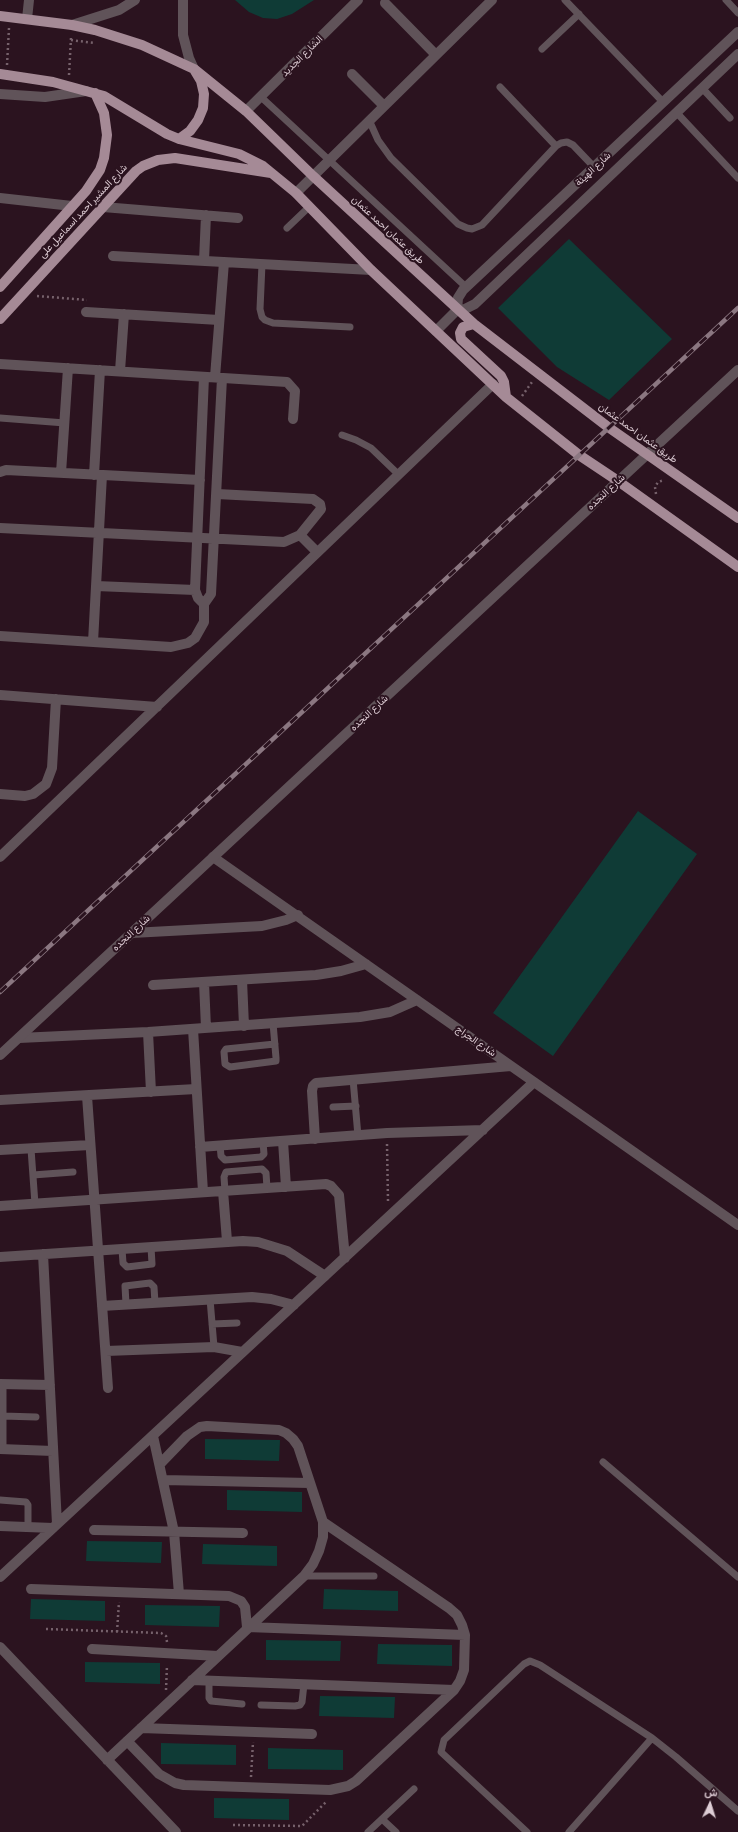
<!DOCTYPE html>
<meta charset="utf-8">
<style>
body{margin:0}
#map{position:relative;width:738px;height:1832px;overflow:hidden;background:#2b131f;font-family:"Crimson Pro",Vazirmatn,serif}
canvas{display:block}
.north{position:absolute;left:690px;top:1784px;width:40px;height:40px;-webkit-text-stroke:3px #2b131f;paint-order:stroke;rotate:4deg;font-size:11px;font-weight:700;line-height:16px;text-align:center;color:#decdd5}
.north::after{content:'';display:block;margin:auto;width:14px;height:18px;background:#decdd5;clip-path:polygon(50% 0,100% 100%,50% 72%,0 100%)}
</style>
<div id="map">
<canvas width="738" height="1832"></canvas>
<div class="north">ش</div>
</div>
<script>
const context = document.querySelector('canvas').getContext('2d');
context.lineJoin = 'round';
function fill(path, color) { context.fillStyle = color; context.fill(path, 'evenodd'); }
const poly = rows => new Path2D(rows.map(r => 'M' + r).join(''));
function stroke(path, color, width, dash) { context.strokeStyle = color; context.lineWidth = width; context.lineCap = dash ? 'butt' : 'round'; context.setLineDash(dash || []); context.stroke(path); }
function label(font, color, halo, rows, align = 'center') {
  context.font = font + ' "Crimson Pro",Vazirmatn,serif'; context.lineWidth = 4; context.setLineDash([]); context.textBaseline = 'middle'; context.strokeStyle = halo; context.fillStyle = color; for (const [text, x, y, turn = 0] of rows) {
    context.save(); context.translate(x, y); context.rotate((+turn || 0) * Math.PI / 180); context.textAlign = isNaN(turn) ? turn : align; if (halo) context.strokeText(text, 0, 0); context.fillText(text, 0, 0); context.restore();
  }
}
fill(poly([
 [235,0,314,0,292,14,277,19,263,18,249,12],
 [569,239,672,339,609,400,557,367,498,308],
 [638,811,697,854,553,1056,493,1013],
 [205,1439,280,1440,279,1461,205,1459],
 [227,1490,302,1492,302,1512,227,1510],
 [87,1541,162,1542,161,1563,86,1561],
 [203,1544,277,1546,277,1566,202,1564],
 [324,1589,398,1591,398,1611,323,1609],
 [31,1599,105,1601,105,1621,30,1619],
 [145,1605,220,1606,219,1627,145,1625],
 [266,1640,341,1641,340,1661,266,1660],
 [378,1644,452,1645,452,1666,377,1664],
 [85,1662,160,1663,160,1684,85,1682],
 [320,1696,395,1697,394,1718,319,1716],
 [161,1743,236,1745,236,1765,161,1764],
 [268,1748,343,1750,343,1770,268,1769],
 [214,1798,289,1799,289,1820,214,1818]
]), '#0f3b36');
stroke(poly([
 [71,40,94,43],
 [7,65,9,28],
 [69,75,71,38],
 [37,296,87,300],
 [522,396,532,382],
 [656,494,655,487,658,482,664,480],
 [387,1144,388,1201],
 [46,1629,161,1633,166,1636,167,1642],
 [117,1632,119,1602],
 [166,1690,167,1665],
 [251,1777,253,1742],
 [233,1825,302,1826,326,1802]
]), '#76616b', 2.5, [2, 3]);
stroke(poly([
 [565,0,663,102],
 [726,0,738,13],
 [542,49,579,14],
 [500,87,556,146],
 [702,88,730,118],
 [261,97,466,287],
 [676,112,738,178],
 [369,120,378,140,391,158,458,224,467,228,472,229,482,225,556,146,561,143,567,142,573,145,594,167],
 [287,228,309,207],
 [262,264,260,309,262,317,265,320,273,323,350,327],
 [0,418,65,423],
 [342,435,356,440,371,448,398,474],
 [273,1023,276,1058,276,1061,230,1067,225,1064,224,1052,226,1049,275,1044],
 [353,1079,358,1136],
 [333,1107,356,1106],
 [220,1145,221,1156,225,1160,261,1157,264,1154,263,1142],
 [31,1149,35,1204],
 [33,1175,73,1172],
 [225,1191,224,1177,226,1172,262,1169,266,1173,267,1188],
 [122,1249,123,1263,127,1267,152,1264,151,1247],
 [210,1299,214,1347],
 [126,1304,125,1286,150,1283,154,1287,155,1303],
 [212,1324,237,1323],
 [3,1416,36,1417],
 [3,1449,3,1384],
 [603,1462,738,1577],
 [0,1500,26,1502,28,1505,28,1526],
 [304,1576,374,1576],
 [209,1680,209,1698,211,1701,242,1704],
 [261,1705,295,1706,300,1705,302,1702,304,1684],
 [382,1819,396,1832],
 [368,1832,414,1789],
 [527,1832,441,1752,444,1740,524,1664,530,1661,540,1665,652,1738,676,1757,738,1811],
 [569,1832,652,1738]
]), '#605359', 7);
stroke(poly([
 [385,3,436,55],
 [27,19,29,0],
 [352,74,384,106],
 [0,94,45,97,86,91],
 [246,111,358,0],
 [296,193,492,0],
 [0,198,72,206],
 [103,207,238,218],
 [113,256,371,270],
 [204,261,206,215],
 [457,310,458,298,463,290,738,32],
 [86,312,219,320],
 [436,331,457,310,465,309,475,304,738,54],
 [0,364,287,382,295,391,293,419],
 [120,371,124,314],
 [204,377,195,590,198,598,204,604],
 [215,377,224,262],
 [0,472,6,470,200,480],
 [61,473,68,368],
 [94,475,100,370],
 [0,528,284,542,300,535,321,509,320,504,313,499,217,494],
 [300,535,317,552],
 [96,586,195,590],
 [0,636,171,647,188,643,195,638,204,622,204,604,211,594,222,378],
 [93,642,102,475],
 [0,695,157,707],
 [0,794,25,796,33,794,46,784,52,768,56,699],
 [0,857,493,384],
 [213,857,738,1225],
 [132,933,262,926,286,920,298,915],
 [242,980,244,1026],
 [204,982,206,1028],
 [153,985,316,975,341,971,366,964],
 [193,1029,203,1192],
 [148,1032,151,1092],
 [19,1038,148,1032,360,1017,390,1012,417,1000],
 [87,1096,108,1388],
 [0,1100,196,1089],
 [315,1139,312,1091,313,1086,316,1083,511,1066],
 [283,1141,286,1187],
 [200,1147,387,1133,483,1130],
 [0,1150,90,1145],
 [223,1191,227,1241],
 [0,1206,326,1184,331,1186,339,1195,345,1258],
 [43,1254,57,1524],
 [0,1257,243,1241,258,1242,287,1251,325,1276],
 [102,1306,252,1297,271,1299,294,1305],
 [106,1351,214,1347,242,1352],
 [0,1384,50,1385],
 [153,1436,174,1532,179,1594],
 [0,1449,53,1451],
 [163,1480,310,1483],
 [0,1526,53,1528],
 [94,1530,243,1533],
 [0,1577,534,1082],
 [31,1589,229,1596,241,1601,245,1607,247,1627,465,1635],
 [0,1647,176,1832],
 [92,1649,218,1656],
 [192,1680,454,1690],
 [141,1728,312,1734],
 [127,1741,159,1774,175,1783,184,1785,330,1790,348,1786,356,1781,454,1690,460,1681,464,1670,465,1635,462,1625,457,1615,449,1608,323,1522],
 [107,1760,304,1576,313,1564,319,1551,323,1537,323,1522,298,1446,293,1439,286,1433,279,1430,207,1426,200,1427,187,1436,160,1464]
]), '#605359', 10);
stroke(poly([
 [183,0,183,35,189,58,194,69],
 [72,25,119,10,135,0],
 [0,1055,738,370]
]), '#605359', 10);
stroke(poly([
 [0,16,72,25,95,30,142,45,194,69,246,111,313,176,474,324,608,427,738,518],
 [0,74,53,82,104,96,167,134,179,139,239,154,263,166,296,193,371,270,506,397,579,455,618,481,738,567],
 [179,139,190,131,198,120,203,108,204,94,201,81,195,71],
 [0,287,86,191,100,170,104,158,107,135,104,113,95,93],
 [0,319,136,171,143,166,158,160,175,158,271,173],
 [474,324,463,327,460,333,461,339,501,376,504,382,506,397]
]), '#a58a96', 10);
const rail = poly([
 [0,992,738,308]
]);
stroke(rail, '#8b7781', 4.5);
stroke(rail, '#2b131f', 3, [9]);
label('10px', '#decdd5', '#2b131f', [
 ["الشارع الجديد",302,56,-45],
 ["شارع الهيئة",593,169,-43],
 ["شارع المشير احمد اسماعيل على",83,211,-47],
 ["طريق عثمان احمد عثمان",388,230,43],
 ["طريق عثمان احمد عثمان",638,433,36],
 ["شارع النجده",606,492,-43],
 ["شارع النجده",369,713,-43],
 ["شارع النجده",131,933,-43],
 ["شارع الجراج",476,1041,35]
]);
</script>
